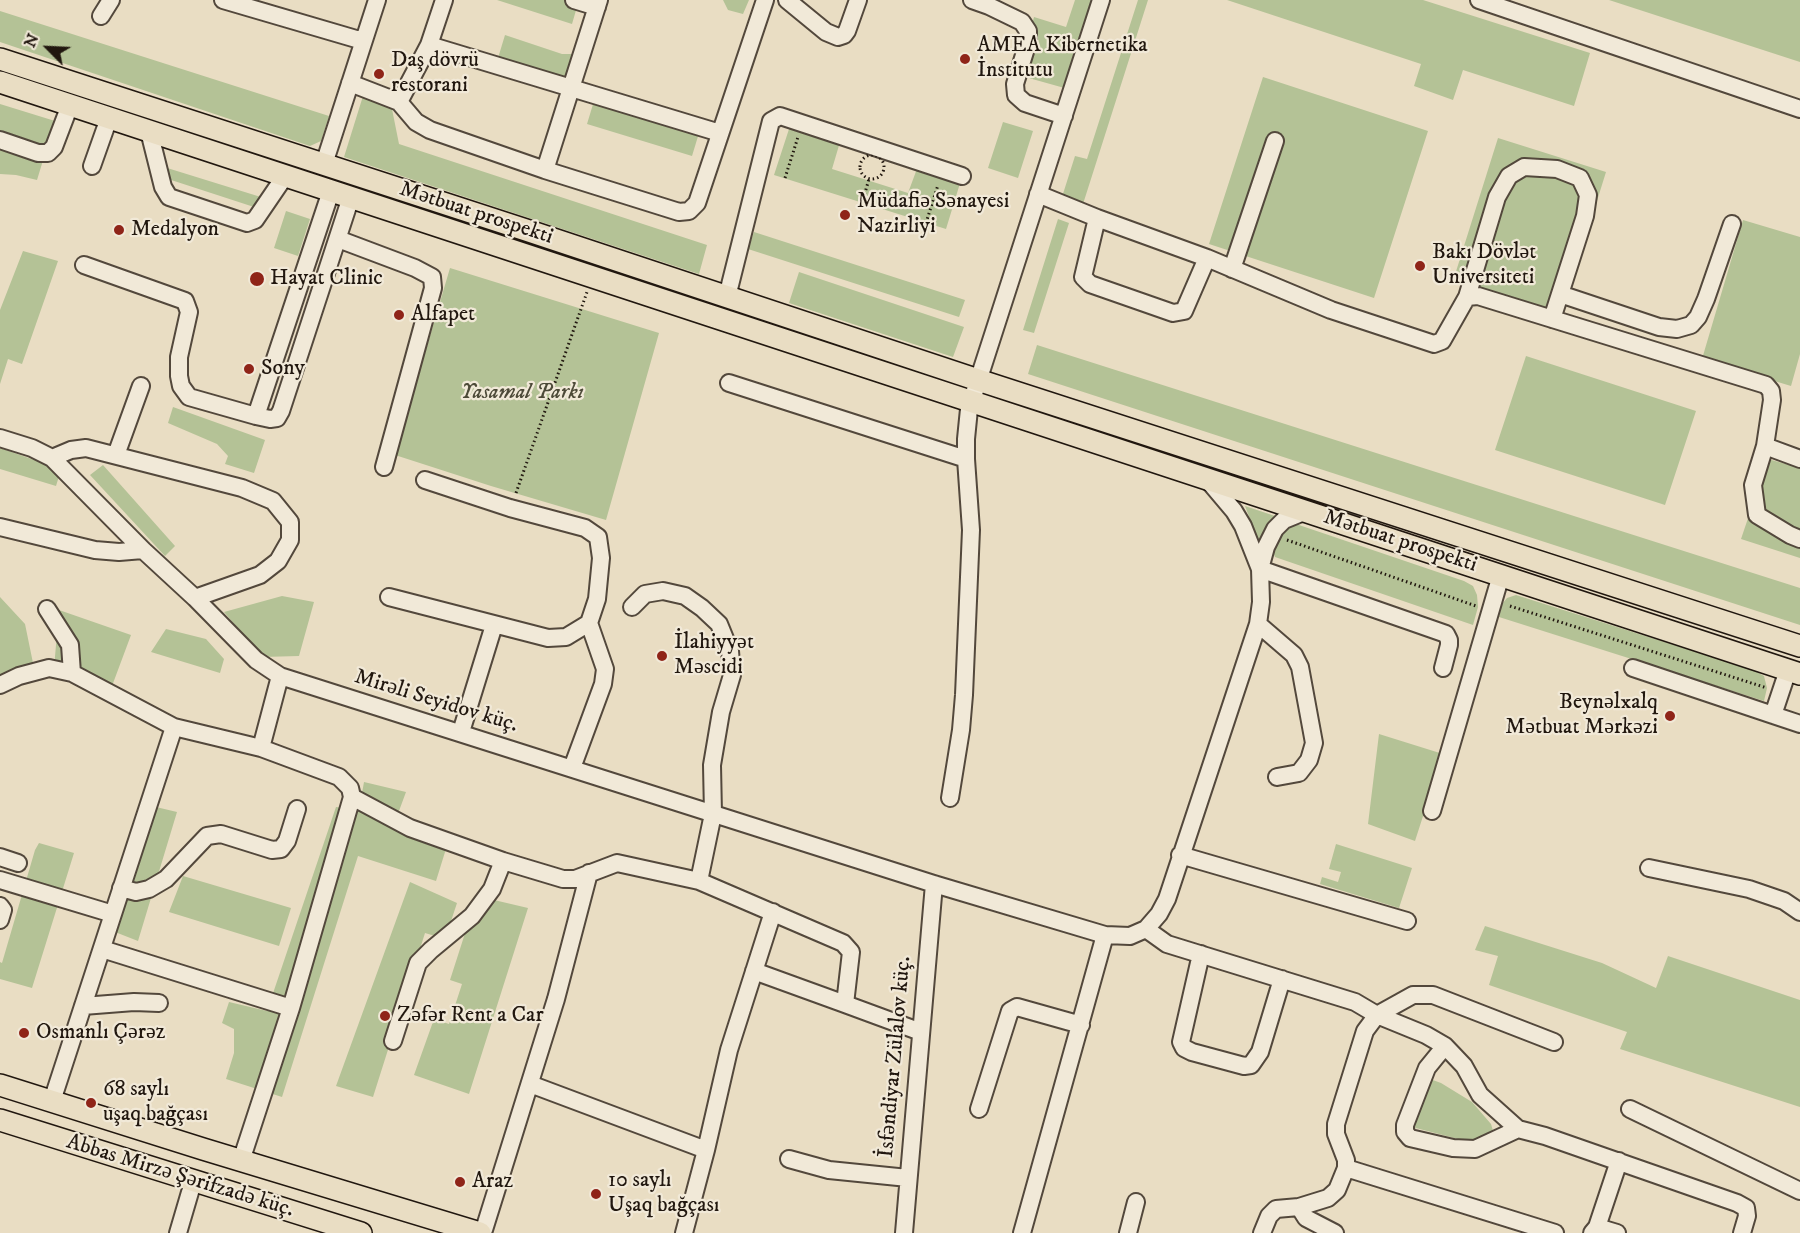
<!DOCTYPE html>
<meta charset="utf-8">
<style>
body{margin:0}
#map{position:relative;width:1800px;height:1233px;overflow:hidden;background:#e9ddc3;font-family:"IM FELL DW Pica",serif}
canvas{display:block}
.north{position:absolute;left:18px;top:18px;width:60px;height:60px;-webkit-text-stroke:4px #f1e9d8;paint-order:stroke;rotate:294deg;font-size:16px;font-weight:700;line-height:24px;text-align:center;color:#21170f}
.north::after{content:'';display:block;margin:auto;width:21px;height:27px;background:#21170f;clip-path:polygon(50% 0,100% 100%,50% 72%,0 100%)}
</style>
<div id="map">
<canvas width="1800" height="1233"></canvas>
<div class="north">N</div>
</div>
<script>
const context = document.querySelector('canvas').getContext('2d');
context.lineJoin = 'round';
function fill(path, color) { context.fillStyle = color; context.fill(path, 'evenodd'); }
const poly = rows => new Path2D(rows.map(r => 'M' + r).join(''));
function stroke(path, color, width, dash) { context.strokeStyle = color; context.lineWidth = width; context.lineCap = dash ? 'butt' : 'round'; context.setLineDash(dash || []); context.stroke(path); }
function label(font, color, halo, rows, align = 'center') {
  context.font = font + ' "IM FELL DW Pica",serif'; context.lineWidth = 4.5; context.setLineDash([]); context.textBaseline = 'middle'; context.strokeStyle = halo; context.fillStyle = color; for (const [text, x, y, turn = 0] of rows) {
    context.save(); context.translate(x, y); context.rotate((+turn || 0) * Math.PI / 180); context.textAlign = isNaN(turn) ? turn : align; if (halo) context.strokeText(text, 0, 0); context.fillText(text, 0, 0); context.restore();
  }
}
fill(poly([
 [497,0,579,0,572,24],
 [723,0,749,0,743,14,728,10],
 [1075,0,1095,0,1068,89,1018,75,1034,17,1066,27],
 [1138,0,1148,0,1083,204,1062,197,1075,156,1087,159],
 [1227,0,1423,0,1590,53,1574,106,1463,70,1453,100,1414,86,1421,64],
 [1609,0,1800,0,1800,62],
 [0,11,329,116,321,141,310,146,0,42],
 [505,35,562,54,573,54,565,79,498,58],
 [1263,77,1428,131,1374,298,1209,244],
 [363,96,391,104,399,144,707,245,699,274,344,157],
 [594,101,699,133,692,156,587,124],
 [0,104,55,121,37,180,16,175,0,174],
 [1003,122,1033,131,1018,178,988,168],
 [790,126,840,142,832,169,908,193,918,166,961,180,946,229,774,175],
 [1498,138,1606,172,1561,316,1453,281],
 [164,167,264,198,254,207,165,178],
 [286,211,310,219,298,256,274,248],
 [1058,219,1069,223,1034,333,1023,330],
 [1743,220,1800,237,1800,354,1791,386,1702,359],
 [754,232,965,300,959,317,748,249],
 [23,251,58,261,22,364,8,359,0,384,0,310],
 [450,268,659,333,606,520,491,486,395,455],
 [799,272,964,327,953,357,789,303],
 [1037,345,1800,588,1800,625,1028,374],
 [1526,356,1696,411,1665,505,1495,450],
 [173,407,265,440,254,473,225,464,228,456,217,444,168,423],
 [0,448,43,463,60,473,56,486,0,469],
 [1768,459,1800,468,1800,558,1741,539],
 [103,465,175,546,165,556,90,475],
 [1245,506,1275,516,1258,540],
 [1296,524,1464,581,1473,586,1477,595,1478,607,1473,625,1275,557,1272,549,1278,537,1285,529],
 [1516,595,1753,670,1764,676,1767,688,1764,701,1499,617,1502,604,1507,598],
 [282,596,314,602,299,656,262,657,224,612],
 [0,597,25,624,33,663,0,675],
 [59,610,131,635,112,686,54,668],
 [166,629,206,639,224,659,220,673,151,652],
 [1379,734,1443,754,1415,841,1368,824],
 [364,782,406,792,396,819,450,836,436,881,358,856,282,1097,226,1079,234,1053,234,1029,222,1023,229,1002,267,1011,336,807,359,810],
 [156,807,177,812,138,941,115,932],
 [39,843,74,853,32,988,0,979,0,962,2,963,35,850],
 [1336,844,1412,868,1399,908,1320,884,1322,877,1338,882,1341,872,1329,869],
 [183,876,291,908,279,946,169,912],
 [410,882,457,903,445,939,425,933,373,1097,336,1086],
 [477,896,528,908,469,1094,414,1075,434,1019,449,1024,462,984,450,980],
 [1485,926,1602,963,1656,988,1668,956,1800,1000,1800,1107,1620,1049,1627,1032,1489,985,1498,956,1475,950],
 [1430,1079,1441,1083,1472,1102,1491,1124,1494,1134,1487,1139,1462,1140,1412,1127]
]), '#b4c296');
const minor = poly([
 [223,0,363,41],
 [574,0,597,7],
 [787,0,826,32,838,37,844,35,847,31,858,0],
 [972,0,989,6,1022,22,1028,31,1028,42,1015,84,1016,95,1025,103,1064,116],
 [1479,0,1800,109],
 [101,16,111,0],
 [429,45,720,133],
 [350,83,399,102,416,122,430,130,545,170,679,212,689,211,697,203,765,0],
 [399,102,429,45,444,0],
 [149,131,163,187,169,197,247,223,255,220,285,176],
 [0,140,38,153,48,153,54,147,70,105],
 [324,164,377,0],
 [92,166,109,118],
 [545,170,599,0],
 [1038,194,1097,218,1207,258,1331,310,1434,344,1442,341,1467,297,1478,296,1766,385,1771,391,1772,400,1765,446,1800,459],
 [1097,218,1083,277,1090,284,1173,313,1184,311,1207,258],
 [338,239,415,268,432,277,433,288,384,467],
 [84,265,185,301,189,312,179,357,179,376,181,386,189,397,256,416,270,419,277,418,281,411,351,197],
 [1232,269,1275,141],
 [1560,294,1659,327,1677,329,1691,325,1698,317,1706,299,1732,224],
 [727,297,771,121,780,116,962,176],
 [1467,297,1497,197,1509,176,1524,167,1557,169,1580,178,1588,195,1585,216,1552,319],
 [729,383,966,459],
 [256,416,331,191],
 [0,438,32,448,52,458,143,550,195,598,256,660,280,676,934,884,1105,935,1130,936,1146,929,1159,914,1167,899,1258,624,1261,602,1260,569,1446,634,1449,640,1449,645,1443,668],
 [1765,446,1753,485,1757,515,1790,535,1800,539],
 [116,455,141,386],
 [52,458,71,450,86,448,242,488,273,501,290,522,290,540,278,561,260,575,195,598],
 [1207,479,1234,511,1243,526,1260,569,1266,547,1275,529,1284,520,1306,511],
 [0,527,95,550,119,552,143,550],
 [389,597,548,638,566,637,589,623,597,599,601,558,598,537,585,528,510,508,425,480],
 [47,609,70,645,72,673],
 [1258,624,1294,655,1300,667,1314,743,1309,760,1299,773,1277,777],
 [1633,668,1773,715],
 [1788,670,1773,715,1800,724],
 [0,685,19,676,49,668,72,673,174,727,261,748,339,777,350,788,352,797,291,1008,241,1161],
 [461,732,494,625],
 [261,748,280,676],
 [572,768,603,684,605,669,589,623],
 [352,797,410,828,503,861,563,879,575,879,617,863,699,881,713,814,712,765,721,712,732,675,730,651,719,624,702,608,685,596,663,591,645,594,632,607],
 [950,798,961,730,964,695,971,530,966,459,966,439,969,409,1101,0],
 [1432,811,1501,575],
 [1180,855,1407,921],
 [0,857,18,863],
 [1649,868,1749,889,1784,901,1800,912],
 [0,880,113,914],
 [699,881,843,943,851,952,845,1004,921,1032],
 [121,888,136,892,149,889,166,879,207,836,221,834,272,850,281,849,287,841,297,809],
 [0,906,3,910,0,920],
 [1146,929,1167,944,1355,1002,1377,1015,1426,1035,1445,1046,1464,1066,1480,1095,1518,1129],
 [102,949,291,1008],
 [1201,954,1181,1042,1184,1048,1192,1052,1244,1066,1251,1065,1260,1052,1282,979],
 [754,971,845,1004],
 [83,1006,134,1002,159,1003],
 [393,1041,418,963,431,950,472,916,492,889,503,861],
 [1445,1046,1427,1068,1405,1125,1405,1132,1410,1138,1453,1148,1475,1149,1518,1129,1545,1136,1737,1203,1746,1208,1747,1216,1742,1233],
 [530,1084,706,1150],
 [52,1101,174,727],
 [979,1109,1010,1011,1017,1007,1081,1025],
 [1630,1109,1800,1191],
 [789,1159,829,1170,908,1178],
 [1346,1168,1346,1160,1336,1134,1336,1124,1365,1031,1377,1015,1413,995,1433,995,1554,1042],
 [1299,1207,1306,1218,1335,1233],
 [1597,1227,1619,1161],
 [178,1233,193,1182],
 [483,1233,556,999,589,873],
 [684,1233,706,1150,729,1050,773,912],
 [904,1233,934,884],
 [1022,1233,1105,935],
 [1128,1233,1136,1202],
 [1262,1233,1269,1216,1276,1209,1299,1207,1328,1198,1337,1190,1346,1168,1555,1233],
 [1592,1233,1597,1227,1617,1233]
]);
const major = poly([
 [0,59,526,230,978,380,1800,646],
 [0,82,1800,674],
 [0,1085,203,1149,480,1233],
 [0,1120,361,1233]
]);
stroke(minor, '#53483c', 20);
stroke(major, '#21170f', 24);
stroke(poly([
 '860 167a12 12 0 1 1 24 0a12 12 0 1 1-24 0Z',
 [785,178,798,137],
 [862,203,869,179],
 [926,223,938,185],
 [516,493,587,292],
 [1287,540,1476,606],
 [1510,606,1767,688]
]), '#21170f', 3, [1.5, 3]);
stroke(minor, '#f1e9d8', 16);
stroke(major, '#e9ddc3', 21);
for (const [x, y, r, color] of [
 [965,59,6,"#8f2418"],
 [379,74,6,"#8f2418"],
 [845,215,6,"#8f2418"],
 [119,230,6,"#8f2418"],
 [1420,266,6,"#8f2418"],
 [257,279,8,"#8f2418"],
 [399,315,6,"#8f2418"],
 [249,369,6,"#8f2418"],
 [662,656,6,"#8f2418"],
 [1670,716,6,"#8f2418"],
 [385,1016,6,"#8f2418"],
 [24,1033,6,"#8f2418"],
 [91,1103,6,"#8f2418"],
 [460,1182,6,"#8f2418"],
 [596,1194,6,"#8f2418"]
]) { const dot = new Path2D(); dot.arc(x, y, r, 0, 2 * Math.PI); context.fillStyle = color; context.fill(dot); stroke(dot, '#f1e9d8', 2); }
label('22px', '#21170f', '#f1e9d8', [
 ["AMEA Kibernetika",977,46],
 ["İnstitutu",977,71],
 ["Daş dövrü",391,61],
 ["restorani",391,86],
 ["Müdafiə Sənayesi",857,202],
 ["Nazirliyi",857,227],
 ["Medalyon",131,230],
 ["Bakı Dövlət",1432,253],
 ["Universiteti",1432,278],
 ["Hayat Clinic",270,279],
 ["Alfapet",411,315],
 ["Sony",261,369],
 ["İlahiyyət",674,643],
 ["Məscidi",674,668],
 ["Beynəlxalq",1658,703,"right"],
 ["Mətbuat Mərkəzi",1658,728,"right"],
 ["Zəfər Rent a Car",397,1016],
 ["Osmanlı Çərəz",36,1033],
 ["68 saylı",103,1090],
 ["uşaq bağçası",103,1115],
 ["10 saylı",608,1181],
 ["Uşaq bağçası",608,1206],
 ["Araz",472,1182]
], 'left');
label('22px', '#21170f', '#f1e9d8', [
 ["Mətbuat prospekti",476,214,18],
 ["Mətbuat prospekti",1400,542,18],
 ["Mirəli Seyidov küç.",436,702,17],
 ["İsfəndiyar Zülalov küç.",896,1057,-85],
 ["Abbas Mirzə Şərifzadə küç.",180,1177,17]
]);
label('italic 22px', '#4d4a38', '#f1e9d8', [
 ["Yasamal Parkı",522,393]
]);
</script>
